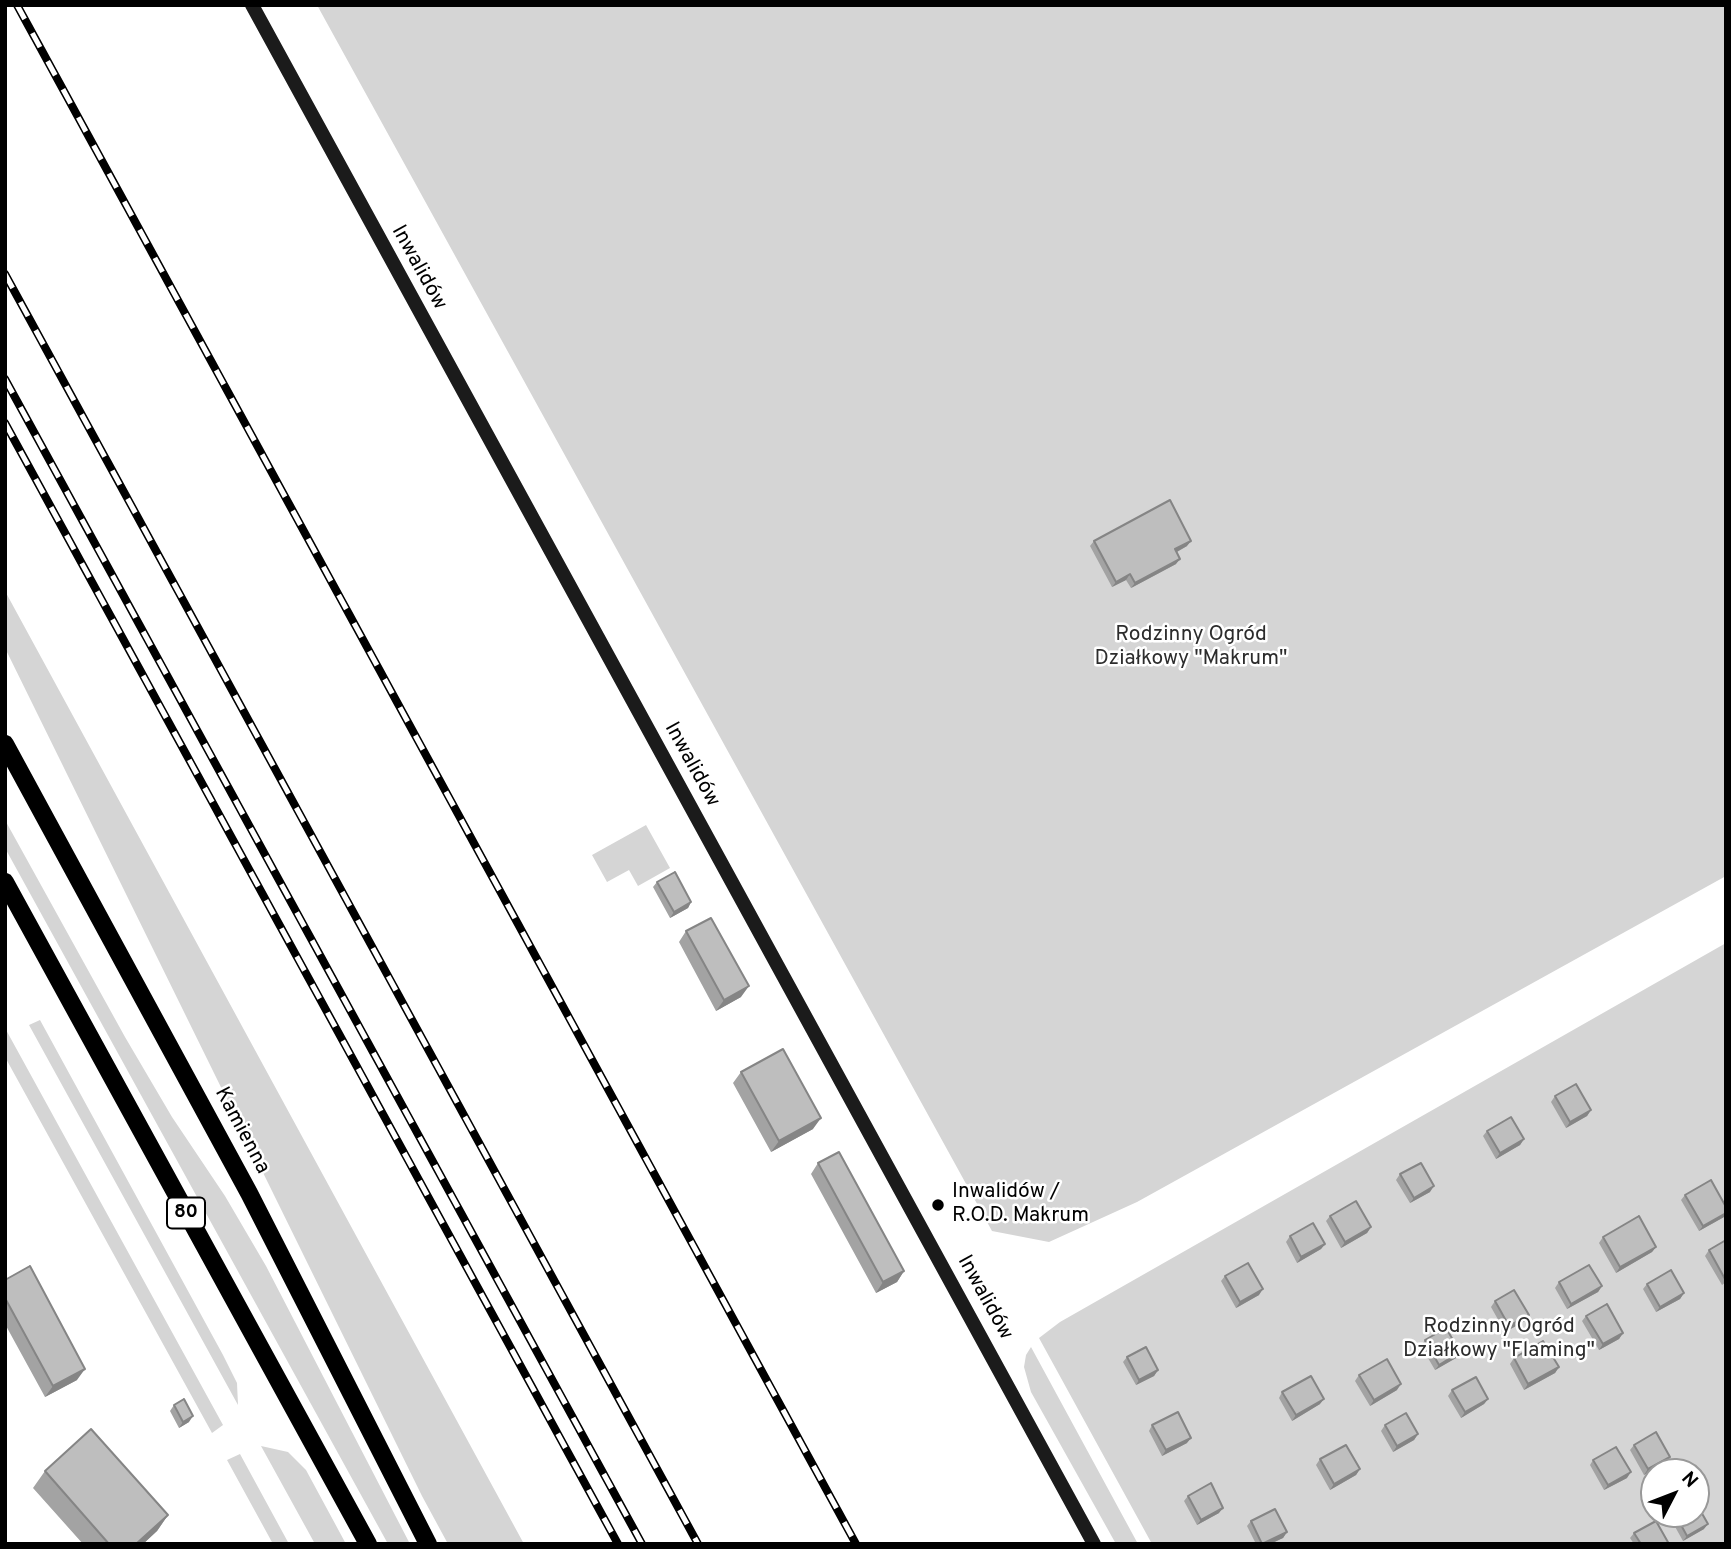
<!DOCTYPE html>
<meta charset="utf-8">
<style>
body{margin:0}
#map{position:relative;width:1731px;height:1549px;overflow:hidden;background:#fff;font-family:Overpass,sans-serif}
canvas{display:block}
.frame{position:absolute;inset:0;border:7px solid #000;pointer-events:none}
.north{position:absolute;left:1640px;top:1458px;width:70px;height:70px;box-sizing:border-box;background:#fff;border:2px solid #999;border-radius:50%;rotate:48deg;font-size:19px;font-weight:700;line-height:28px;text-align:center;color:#000}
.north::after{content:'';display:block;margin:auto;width:24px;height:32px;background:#000;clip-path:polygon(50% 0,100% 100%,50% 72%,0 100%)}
</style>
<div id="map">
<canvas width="1731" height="1549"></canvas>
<div class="frame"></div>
<div class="north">N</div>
</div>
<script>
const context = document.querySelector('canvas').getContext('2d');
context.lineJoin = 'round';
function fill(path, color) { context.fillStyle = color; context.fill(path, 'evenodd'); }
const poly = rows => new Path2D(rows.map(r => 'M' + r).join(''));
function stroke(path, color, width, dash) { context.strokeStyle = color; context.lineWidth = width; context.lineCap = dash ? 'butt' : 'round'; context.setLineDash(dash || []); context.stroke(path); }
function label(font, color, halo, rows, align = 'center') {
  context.font = font + ' Overpass,sans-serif'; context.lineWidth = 5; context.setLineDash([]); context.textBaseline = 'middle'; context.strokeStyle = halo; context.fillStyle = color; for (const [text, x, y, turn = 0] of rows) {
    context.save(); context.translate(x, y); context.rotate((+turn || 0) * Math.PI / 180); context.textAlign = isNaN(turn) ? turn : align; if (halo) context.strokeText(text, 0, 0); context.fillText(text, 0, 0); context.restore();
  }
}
fill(poly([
 [317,5,1726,5,1726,876,1137,1202,1049,1242,992,1231],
 [5,591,524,1544,448,1544,422,1496,5,648],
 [5,820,125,1037,172,1117,225,1196,266,1266,410,1544,388,1544,5,848],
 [646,825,670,868,638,886,629,870,607,882,592,855],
 [1726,943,1726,1544,1152,1544,1039,1338,1060,1322],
 [1654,1472,1696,1472,1696,1514,1654,1514],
 [40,1020,223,1355,237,1383,238,1405,29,1025],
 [5,1028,223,1425,212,1433,5,1057],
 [1031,1347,1138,1544,1116,1544,1031,1392,1024,1367,1026,1355],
 [261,1446,288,1452,306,1470,346,1544,315,1544],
 [240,1454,289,1544,273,1544,227,1460]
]), '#d5d5d5');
stroke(poly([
 [252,5,1094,1544]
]), '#1b1b1b', 14);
stroke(poly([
 [5,744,249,1193,428,1544],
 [5,882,368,1544]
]), '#000', 18);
const rail = poly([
 [17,5,856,1544],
 [5,274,698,1544],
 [5,379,642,1544],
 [5,423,618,1544]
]);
stroke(rail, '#000', 8);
stroke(rail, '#fff', 5, [16]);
fill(poly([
 [1094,541,1187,546,1177,552,1176,564,1131,588,1126,580,1112,587,1090,546],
 [657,882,691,902,688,908,670,918,653,887],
 [686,931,741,997,716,1011,679,942],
 [741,1072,813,1129,771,1152,733,1083],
 [1555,1096,1591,1110,1587,1116,1566,1128,1551,1102],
 [1487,1131,1524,1139,1520,1145,1496,1159,1483,1136],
 [818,1163,904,1271,897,1282,876,1293,811,1174],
 [1400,1174,1430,1192,1410,1203,1396,1180],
 [1685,1195,1724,1217,1699,1231,1681,1200],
 [1330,1216,1371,1227,1367,1233,1341,1248,1326,1221],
 [1290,1236,1325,1244,1321,1249,1297,1263,1286,1242],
 [1603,1237,1656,1247,1652,1252,1616,1273,1599,1243],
 [1726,1240,1726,1282,1722,1285,1705,1256,1709,1250],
 [1225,1276,1259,1295,1236,1308,1221,1281],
 [5,1280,77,1380,45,1397,5,1324],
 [1559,1282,1602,1286,1598,1292,1567,1309,1555,1288],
 [1647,1284,1684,1293,1680,1299,1656,1312,1643,1289],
 [1495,1301,1529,1315,1525,1321,1505,1332,1491,1307],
 [1586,1316,1623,1333,1619,1339,1599,1350,1582,1321],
 [1425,1340,1460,1352,1456,1358,1435,1370,1421,1346],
 [1127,1357,1158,1370,1154,1376,1136,1385,1123,1362],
 [1514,1358,1559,1367,1555,1373,1524,1390,1510,1364],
 [1359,1375,1397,1390,1370,1406,1355,1381],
 [1452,1390,1488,1399,1484,1404,1461,1418,1448,1396],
 [1282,1392,1320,1404,1292,1421,1279,1398],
 [174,1405,189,1422,179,1428,170,1411],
 [1152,1425,1187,1443,1162,1456,1149,1431],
 [1385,1425,1418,1434,1414,1440,1393,1452,1381,1431],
 [1634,1445,1666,1462,1644,1475,1630,1450],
 [1320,1459,1360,1469,1356,1475,1330,1490,1316,1465],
 [1593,1460,1627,1478,1604,1490,1590,1465],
 [45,1471,168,1515,157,1531,143,1544,83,1544,33,1488],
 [1188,1496,1219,1513,1197,1525,1184,1501],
 [1668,1514,1696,1514,1704,1529,1683,1541],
 [1251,1521,1287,1532,1283,1538,1270,1544,1256,1544,1247,1526],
 [1634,1533,1669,1544,1634,1544,1630,1538]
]), '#a3a3a3');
fill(poly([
 [1191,541,1187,546,1171,555,1175,549],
 [1180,559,1176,564,1131,588,1135,583],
 [1130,574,1126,580,1112,587,1116,582],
 [691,902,688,908,670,918,674,912],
 [749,986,741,997,716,1011,724,1000],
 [1591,1110,1587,1116,1566,1128,1570,1122],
 [821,1118,813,1129,771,1152,779,1141],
 [1524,1139,1520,1145,1496,1159,1500,1153],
 [1434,1186,1430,1192,1410,1203,1414,1198],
 [1726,1213,1724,1217,1699,1231,1703,1226],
 [1371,1227,1367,1233,1341,1248,1345,1242],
 [1325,1244,1321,1249,1297,1263,1301,1257],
 [1656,1247,1652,1252,1616,1273,1620,1267],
 [904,1271,897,1282,876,1293,883,1282],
 [1602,1286,1598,1292,1567,1309,1571,1304],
 [1263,1289,1259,1295,1236,1308,1240,1302],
 [1684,1293,1680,1299,1656,1312,1660,1307],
 [1529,1315,1525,1321,1505,1332,1509,1326],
 [1623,1333,1619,1339,1599,1350,1603,1344],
 [1460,1352,1456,1358,1435,1370,1439,1365],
 [1559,1367,1555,1373,1524,1390,1528,1384],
 [85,1369,77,1380,45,1397,53,1386],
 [1158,1370,1154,1376,1136,1385,1139,1380],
 [1401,1384,1397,1390,1370,1406,1374,1400],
 [1324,1399,1320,1404,1292,1421,1296,1415],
 [1488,1399,1484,1404,1461,1418,1465,1412],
 [193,1416,189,1422,179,1428,183,1422],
 [1418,1434,1414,1440,1393,1452,1397,1446],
 [1191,1438,1187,1443,1162,1456,1166,1450],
 [1670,1457,1666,1462,1644,1475,1648,1469],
 [1360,1469,1356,1475,1330,1490,1334,1484],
 [1631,1472,1627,1478,1604,1490,1608,1485],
 [1223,1508,1219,1513,1197,1525,1201,1520],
 [168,1515,157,1531,143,1544,136,1544],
 [1708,1524,1704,1529,1683,1541,1687,1536],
 [1287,1532,1283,1538,1270,1544,1263,1544]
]), '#858585');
const building = poly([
 [1170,500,1191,541,1175,549,1180,559,1135,583,1130,574,1116,582,1094,541,1170,500],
 [675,872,691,902,674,912,657,882,675,872],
 [711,918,749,986,724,1000,686,931,711,918],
 [783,1049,821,1118,779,1141,741,1072,783,1049],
 [1576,1084,1591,1110,1570,1122,1555,1096,1576,1084],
 [1511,1117,1524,1139,1500,1153,1487,1131,1511,1117],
 [839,1152,904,1271,883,1282,818,1163,839,1152],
 [1421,1163,1434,1186,1414,1198,1400,1174,1421,1163],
 [1711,1180,1726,1207,1726,1213,1703,1226,1685,1195,1711,1180],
 [1356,1201,1371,1227,1345,1242,1330,1216,1356,1201],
 [1639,1216,1656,1247,1620,1267,1603,1237,1639,1216],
 [1313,1223,1325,1244,1301,1257,1290,1236,1313,1223],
 [1726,1240,1726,1279,1725,1279,1709,1250,1726,1240],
 [1248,1263,1263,1289,1240,1302,1225,1276,1248,1263],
 [1589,1265,1602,1286,1571,1304,1559,1282,1589,1265],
 [30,1266,85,1369,53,1386,5,1298,5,1280,30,1266],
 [1671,1270,1684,1293,1660,1307,1647,1284,1671,1270],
 [1514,1290,1529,1315,1509,1326,1495,1301,1514,1290],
 [1607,1304,1623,1333,1603,1344,1586,1316,1607,1304],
 [1446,1328,1460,1352,1439,1365,1425,1340,1446,1328],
 [1543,1341,1559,1367,1528,1384,1514,1358,1543,1341],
 [1146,1347,1158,1370,1139,1380,1127,1357,1146,1347],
 [1387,1359,1401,1384,1374,1400,1359,1375,1387,1359],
 [1311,1376,1324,1399,1296,1415,1282,1392,1311,1376],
 [1476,1377,1488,1399,1465,1412,1452,1390,1476,1377],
 [184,1399,193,1416,183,1422,174,1405,184,1399],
 [1178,1412,1191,1438,1166,1450,1152,1425,1178,1412],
 [1406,1413,1418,1434,1397,1446,1385,1425,1406,1413],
 [91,1429,168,1515,136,1544,109,1544,45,1471,91,1429],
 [1656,1432,1670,1457,1648,1469,1634,1445,1656,1432],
 [1346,1445,1360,1469,1334,1484,1320,1459,1346,1445],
 [1616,1447,1631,1472,1608,1485,1593,1460,1616,1447],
 [1211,1483,1223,1508,1201,1520,1188,1496,1211,1483],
 [1696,1503,1708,1524,1687,1536,1675,1514,1696,1514,1696,1503],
 [1275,1509,1287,1532,1262,1544,1251,1521,1275,1509],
 [1656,1521,1669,1544,1641,1544,1634,1533,1656,1521]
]);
fill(building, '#bebebe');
stroke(building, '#858585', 2);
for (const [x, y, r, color] of [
 [938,1205,7,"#000"]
]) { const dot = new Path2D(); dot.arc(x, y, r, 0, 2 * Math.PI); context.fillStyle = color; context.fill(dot); stroke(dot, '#fff', 2.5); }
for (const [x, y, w] of [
 [186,1213,38]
]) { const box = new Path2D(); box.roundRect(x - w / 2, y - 15.5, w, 31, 5); context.fillStyle = '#fff'; context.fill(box); stroke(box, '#000', 2); }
label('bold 19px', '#000', null, [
 ["80",186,1213]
]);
label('21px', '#000', '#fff', [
 ["Inwalidów",418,268,61],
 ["Inwalidów",691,765,61],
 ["Kamienna",241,1131,62],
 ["Inwalidów",984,1298,61]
]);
label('21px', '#2c2c2c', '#fff', [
 ["Rodzinny Ogród",1191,636],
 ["Działkowy \"Makrum\"",1191,660],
 ["Rodzinny Ogród",1499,1328],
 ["Działkowy \"Flaming\"",1499,1352]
]);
label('21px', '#000', '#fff', [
 ["Inwalidów /",952,1193],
 ["R.O.D. Makrum",952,1217]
], 'left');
</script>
